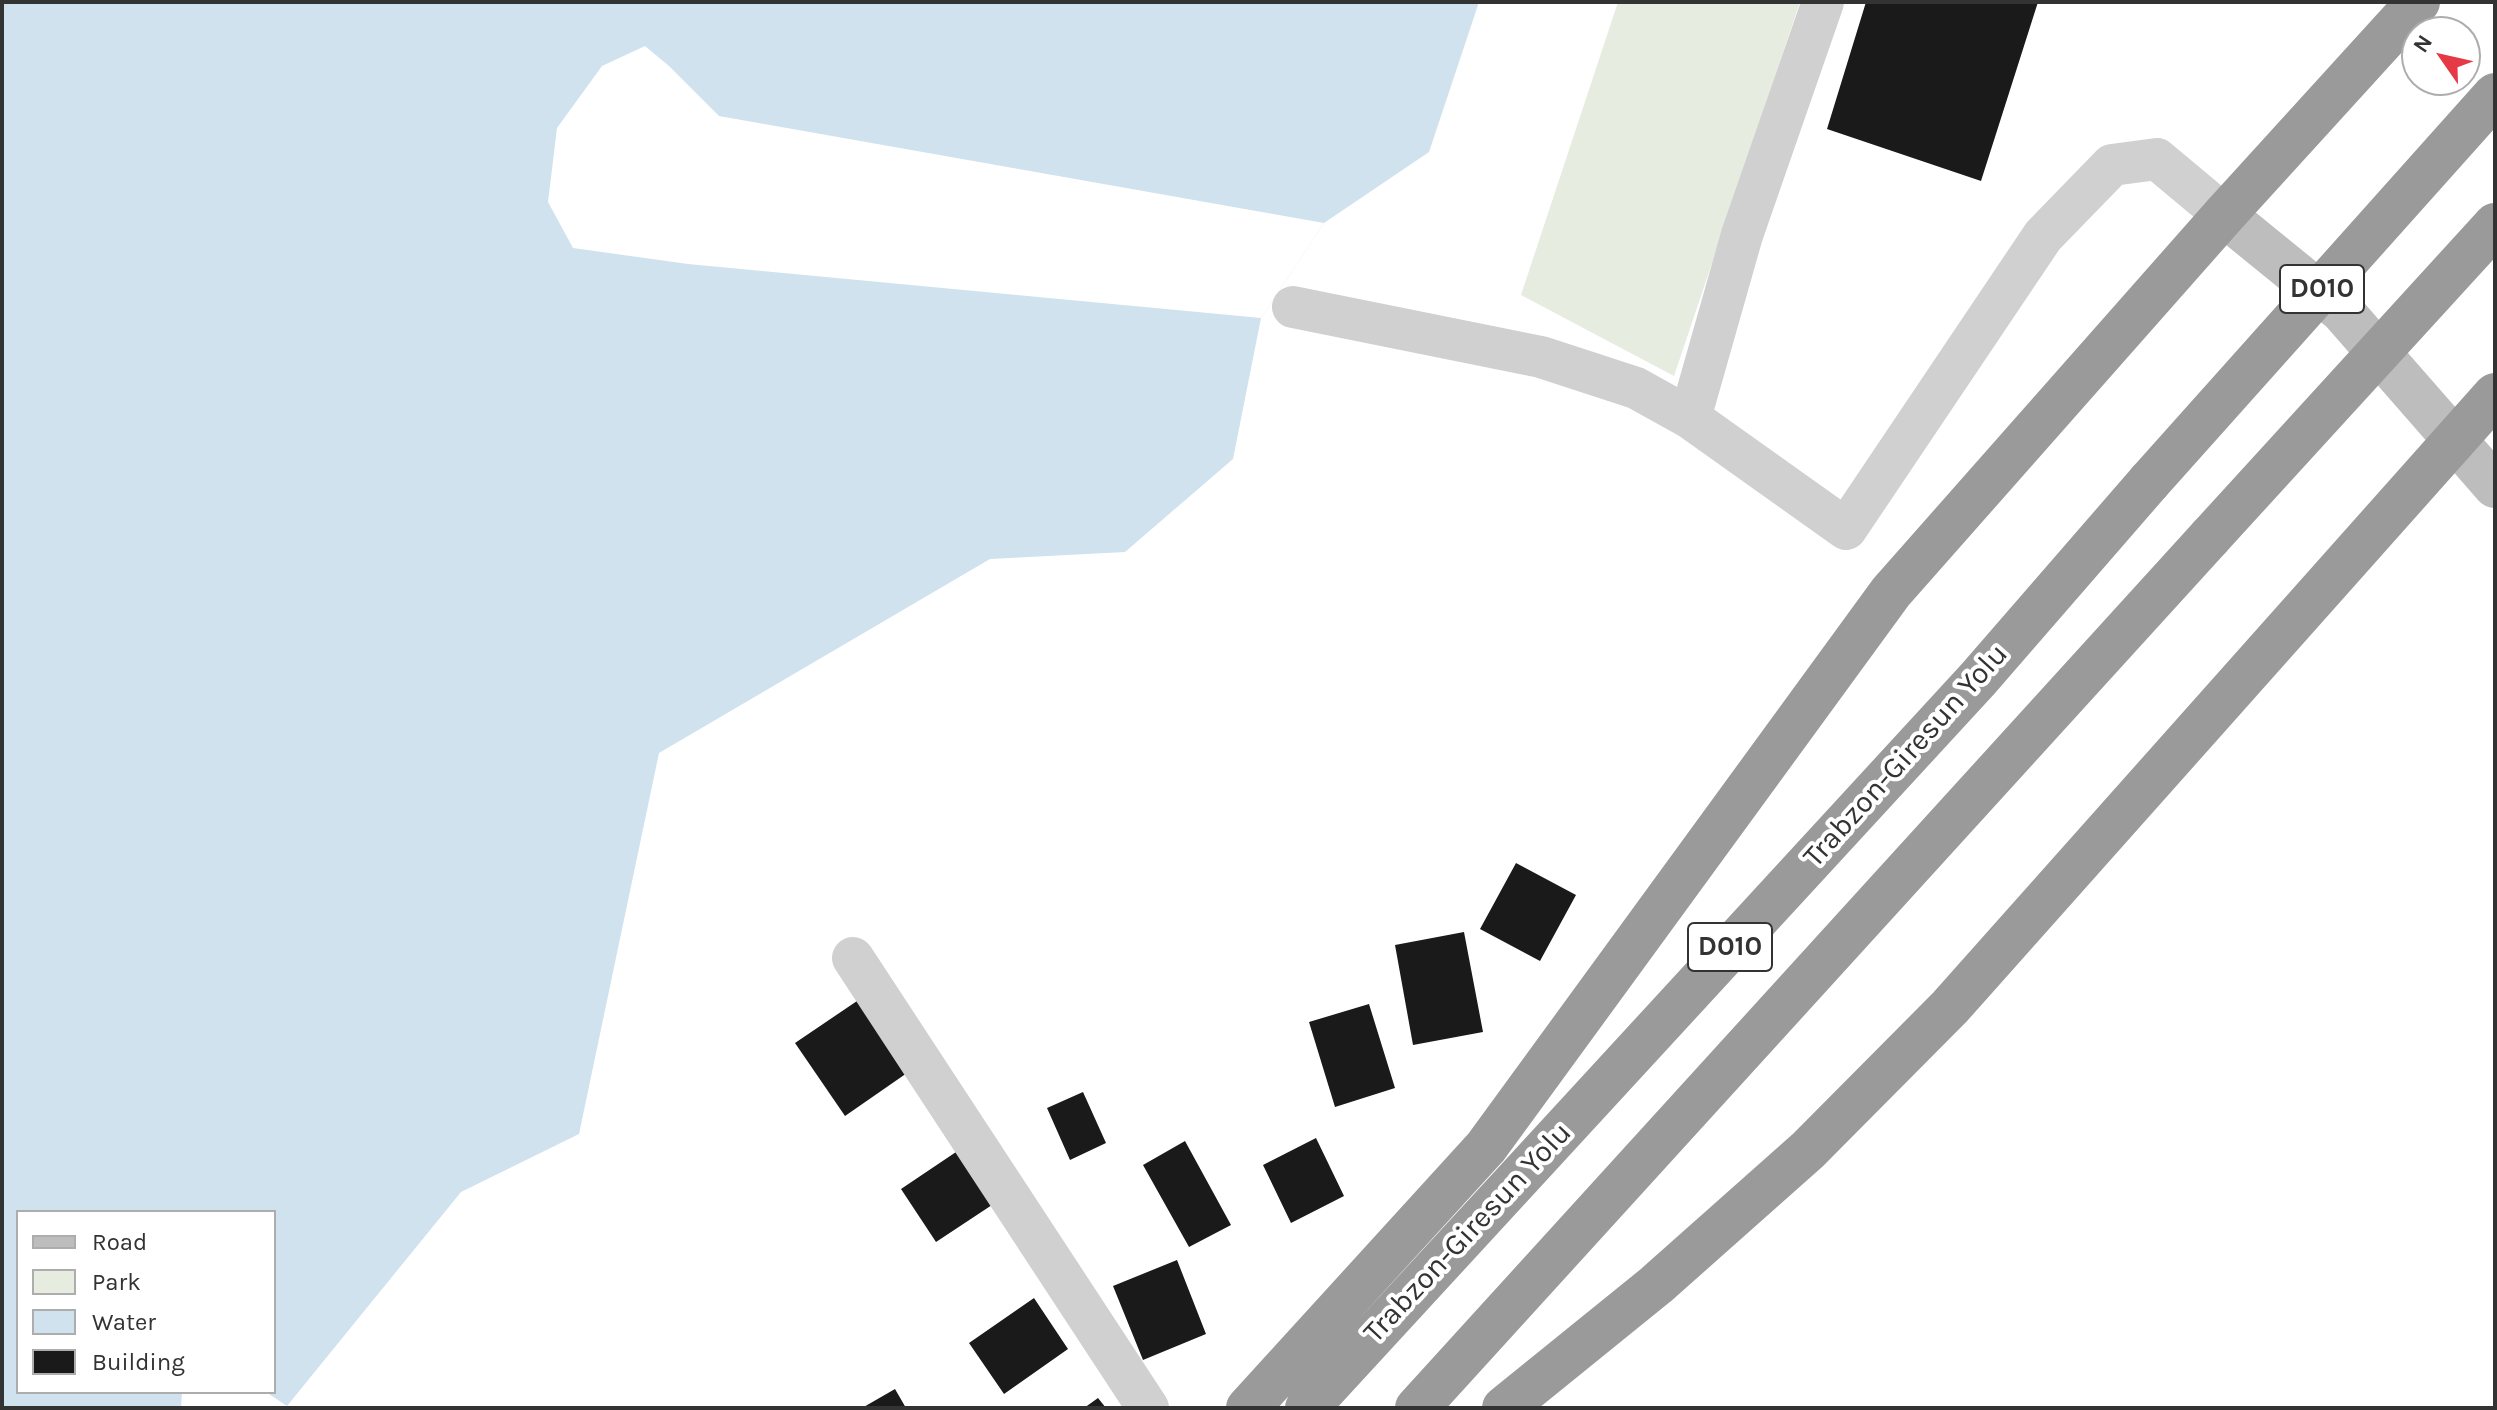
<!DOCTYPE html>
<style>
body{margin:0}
#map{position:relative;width:2497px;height:1410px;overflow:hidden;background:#fff;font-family:Karla,sans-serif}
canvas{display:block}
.frame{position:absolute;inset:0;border:4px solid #333;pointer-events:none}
.legend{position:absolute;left:16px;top:1210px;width:260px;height:184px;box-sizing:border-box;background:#fff;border:2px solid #adadad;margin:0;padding:10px 14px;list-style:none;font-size:24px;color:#333}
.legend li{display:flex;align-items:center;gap:16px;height:40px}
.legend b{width:40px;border:2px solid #adadad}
.north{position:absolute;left:2401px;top:16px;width:80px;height:80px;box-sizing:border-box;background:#fff;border:2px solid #adadad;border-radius:50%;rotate:304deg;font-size:22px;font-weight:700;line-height:32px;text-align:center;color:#333}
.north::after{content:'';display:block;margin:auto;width:28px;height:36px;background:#e63946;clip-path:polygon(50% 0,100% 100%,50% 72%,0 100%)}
</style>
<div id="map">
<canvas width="2497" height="1410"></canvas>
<div class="frame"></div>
<ul class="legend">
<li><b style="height:10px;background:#bdbdbd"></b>Road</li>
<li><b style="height:22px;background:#e6ecdf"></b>Park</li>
<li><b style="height:22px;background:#cfe2ee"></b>Water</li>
<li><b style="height:22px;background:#1a1a1a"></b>Building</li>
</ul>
<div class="north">N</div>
</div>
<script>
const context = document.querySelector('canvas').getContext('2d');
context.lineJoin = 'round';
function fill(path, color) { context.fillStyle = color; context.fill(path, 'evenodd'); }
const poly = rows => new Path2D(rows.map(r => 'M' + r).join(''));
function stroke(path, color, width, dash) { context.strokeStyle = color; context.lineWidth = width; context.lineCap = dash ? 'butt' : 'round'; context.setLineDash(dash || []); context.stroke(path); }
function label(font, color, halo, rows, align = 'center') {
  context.font = font + ' Karla,sans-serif'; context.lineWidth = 8; context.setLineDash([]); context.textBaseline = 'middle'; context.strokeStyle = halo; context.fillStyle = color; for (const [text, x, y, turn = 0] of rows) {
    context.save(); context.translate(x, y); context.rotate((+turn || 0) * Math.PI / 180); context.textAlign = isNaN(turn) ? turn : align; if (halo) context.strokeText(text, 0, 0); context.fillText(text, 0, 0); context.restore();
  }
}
fill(poly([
 [1618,2,1800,2,1674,376,1521,295]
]), '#e6ecdf');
fill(poly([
 [2,2,1479,2,1429,152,1324,223,1261,318,1233,459,1125,552,990,559,659,753,579,1134,461,1192,287,1406,266,1392,274,1392,274,1212,18,1212,18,1392,182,1392,181,1408,2,1408]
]), '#cfe2ee');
fill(poly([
 [645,46,669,66,719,116,1324,223,1261,318,688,264,573,248,548,202,557,128,602,66]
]), '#fff');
fill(poly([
 [1866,2,2038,2,1981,181,1827,129],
 [1516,863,1576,895,1540,961,1480,929],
 [1464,932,1483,1032,1413,1045,1395,945],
 [857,1001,907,1073,845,1116,795,1043],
 [1369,1004,1395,1088,1335,1107,1309,1022],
 [1083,1092,1106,1143,1070,1160,1047,1108],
 [1316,1138,1344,1196,1291,1223,1263,1165],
 [1185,1141,1231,1225,1189,1247,1143,1165],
 [959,1150,995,1203,936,1242,901,1189],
 [1177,1260,1206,1334,1143,1360,1113,1286],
 [1034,1298,1068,1349,1004,1394,969,1343],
 [895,1389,906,1408,862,1408],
 [1098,1398,1106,1408,1084,1408]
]), '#1a1a1a');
stroke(poly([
 [1293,307,1541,357,1636,388,1690,418,1846,529,2043,236,2112,165,2157,159,2224,215],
 [1690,418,1742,235,1823,2],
 [853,958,1148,1408]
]), '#d0d0d0', 42);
stroke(poly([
 [2224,215,2342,311,2495,486]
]), '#bdbdbd', 44);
stroke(poly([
 [1248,1408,1486,1147,1891,592,2224,215,2418,2],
 [1307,1408,1978,679,2149,482],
 [1417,1408,2210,537],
 [1504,1408,1656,1285,1808,1150,1950,1007,2495,395]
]), '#9a9a9a', 44);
stroke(poly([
 [2149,482,2495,95],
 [2210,537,2495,225]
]), '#9a9a9a', 44);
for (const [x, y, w] of [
 [2322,289,84],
 [1730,947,84]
]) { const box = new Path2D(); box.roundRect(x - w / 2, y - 24, w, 48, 6); context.fillStyle = '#fff'; context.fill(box); stroke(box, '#333', 2); }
label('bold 28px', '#333', null, [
 ["D010",2322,289],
 ["D010",1730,947]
]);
label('30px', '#333', '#fff', [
 ["Trabzon-Giresun Yolu",1906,756,-48],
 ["Trabzon-Giresun Yolu",1468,1233,-47]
]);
</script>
